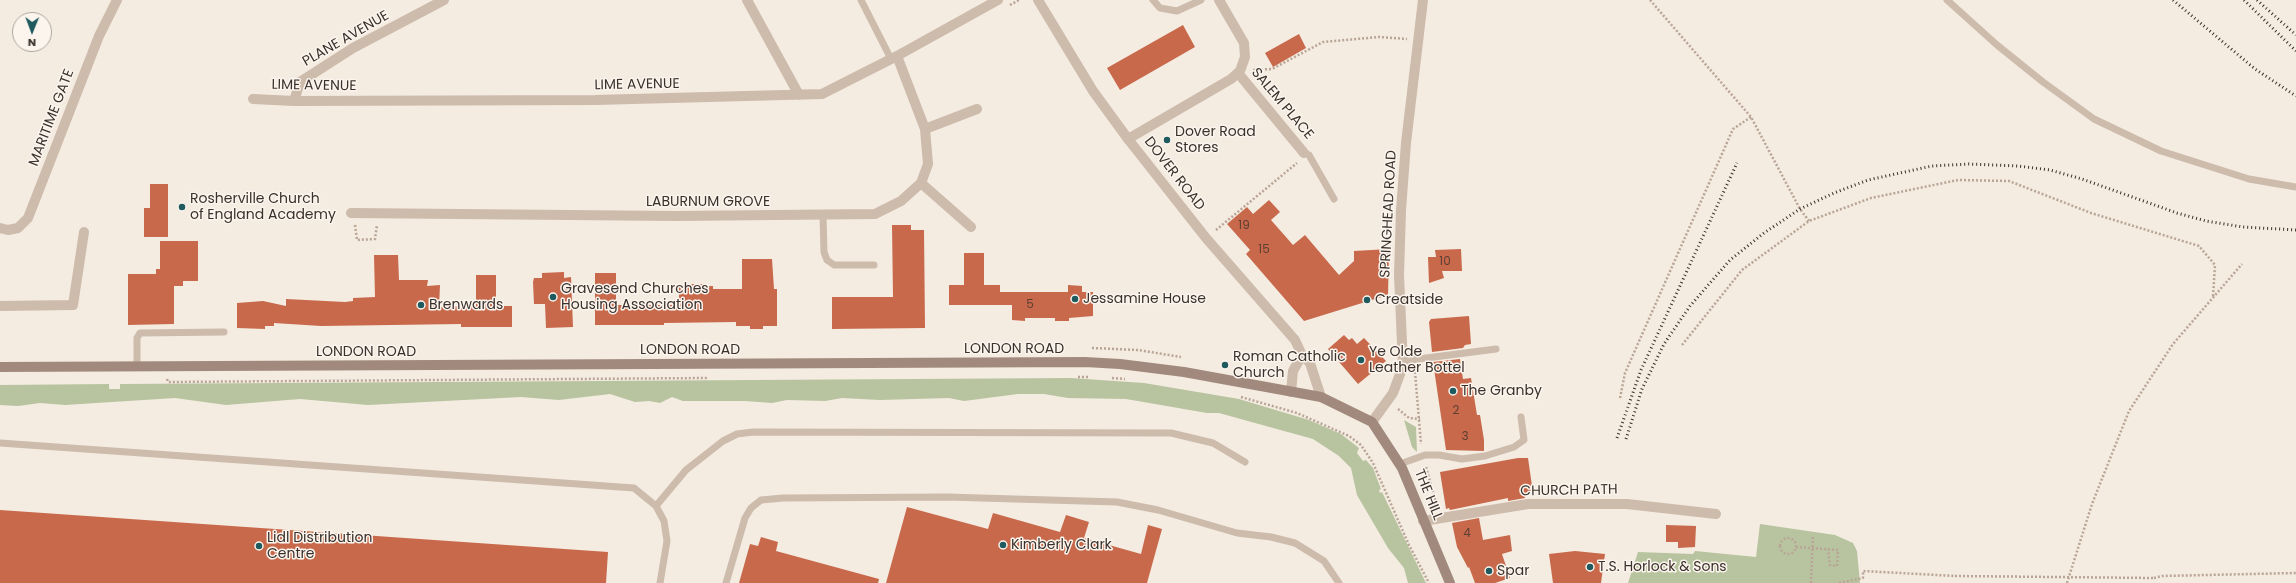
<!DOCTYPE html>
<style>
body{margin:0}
#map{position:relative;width:2296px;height:583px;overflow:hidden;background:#f4ebe1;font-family:Poppins,sans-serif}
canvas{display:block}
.north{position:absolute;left:12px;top:12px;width:40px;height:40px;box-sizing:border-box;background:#fbf5ee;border:1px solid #aea6a0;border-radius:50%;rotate:181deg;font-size:11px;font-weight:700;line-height:16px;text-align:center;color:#3b302b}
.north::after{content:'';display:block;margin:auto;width:14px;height:18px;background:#1f5a5e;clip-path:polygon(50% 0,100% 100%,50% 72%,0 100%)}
</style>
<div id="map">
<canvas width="2296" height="583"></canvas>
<div class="north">N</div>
</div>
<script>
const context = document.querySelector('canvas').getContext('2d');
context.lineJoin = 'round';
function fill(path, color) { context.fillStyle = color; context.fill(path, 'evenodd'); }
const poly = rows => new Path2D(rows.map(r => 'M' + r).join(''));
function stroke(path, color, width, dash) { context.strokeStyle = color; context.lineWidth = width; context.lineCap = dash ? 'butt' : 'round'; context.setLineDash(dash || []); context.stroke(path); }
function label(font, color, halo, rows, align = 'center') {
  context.font = font + ' Poppins,sans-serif'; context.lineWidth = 3; context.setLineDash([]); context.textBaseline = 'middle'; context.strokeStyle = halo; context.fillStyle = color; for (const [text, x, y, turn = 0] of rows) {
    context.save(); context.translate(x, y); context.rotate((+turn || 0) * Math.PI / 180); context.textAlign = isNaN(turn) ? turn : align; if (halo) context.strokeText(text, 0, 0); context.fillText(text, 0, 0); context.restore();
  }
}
fill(poly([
 [1071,378,1144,383,1239,399,1309,420,1341,434,1359,448,1357,453,1363,461,1366,460,1373,468,1381,489,1379,490,1380,493,1382,492,1426,583,1408,583,1404,568,1388,548,1357,495,1351,468,1339,456,1313,439,1219,413,1207,413,1126,399,1068,398,1044,394,1018,394,964,401,949,398,880,400,842,398,825,401,787,400,772,403,745,401,683,401,672,397,660,403,649,401,635,402,610,394,559,400,521,397,368,405,300,399,226,405,175,398,65,405,40,403,18,406,0,405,0,385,109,384,109,389,120,389,120,384],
 [1404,420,1416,427,1417,452,1412,447],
 [1760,524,1835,535,1853,543,1857,551,1860,583,1628,583,1638,552,1693,554,1695,551,1756,557]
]), '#b8c4a0');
fill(poly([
 [1183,25,1195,47,1120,90,1107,68],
 [1299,34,1306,48,1273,67,1265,53],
 [150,184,168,184,168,237,144,237,144,208,150,208],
 [1269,200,1280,212,1271,220,1293,245,1305,235,1339,275,1354,261,1354,251,1389,249,1388,295,1304,321,1246,254,1250,250,1227,224,1247,207,1253,214],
 [892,225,911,225,911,230,924,230,925,328,832,329,832,297,893,297],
 [160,241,198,241,198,281,183,281,183,286,174,286,174,324,128,325,128,274,156,274,156,269,160,269],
 [1461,249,1462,271,1442,271,1444,278,1429,283,1428,257,1436,257,1435,250],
 [964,253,984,253,984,285,1000,285,1000,292,1068,292,1068,285,1082,286,1082,292,1093,292,1093,316,1069,318,1069,321,1055,321,1055,318,1025,318,1025,321,1012,320,1012,305,949,305,949,285,964,285],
 [374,255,398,255,399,280,428,280,427,286,440,285,439,307,476,306,476,275,496,275,496,306,512,306,512,327,461,327,461,324,321,326,274,323,274,326,265,326,265,329,237,328,237,303,263,301,286,306,286,299,345,302,353,301,353,298,375,297],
 [742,259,772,259,774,289,777,289,777,326,763,326,763,329,750,329,750,326,736,326,736,322,664,323,664,325,595,325,595,273,616,273,616,305,679,305,679,286,685,286,685,284,707,284,707,286,713,286,713,289,742,289],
 [564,272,564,278,571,277,573,327,546,328,545,304,534,304,533,282,534,278,542,278,542,273],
 [1469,316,1471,344,1465,345,1463,348,1432,352,1429,322,1431,319],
 [1344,335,1349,340,1352,338,1357,344,1364,338,1386,361,1358,384,1328,349],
 [1460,359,1463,379,1471,378,1477,415,1480,415,1484,440,1484,451,1446,450,1433,362],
 [1518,458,1528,458,1533,493,1524,494,1525,498,1508,501,1508,498,1450,510,1449,508,1446,509,1440,472],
 [907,507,988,529,993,513,1060,532,1066,515,1089,522,1084,538,1141,554,1148,525,1162,529,1147,583,886,583],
 [0,510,608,552,606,583,0,583],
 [1479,518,1483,540,1510,535,1512,551,1502,554,1510,578,1495,583,1475,583,1469,567,1468,568,1457,547,1452,523],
 [1666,525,1696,526,1695,547,1678,548,1678,542,1666,542],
 [761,537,778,542,776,551,879,579,878,583,739,583,750,544,758,546],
 [1575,551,1605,554,1601,583,1553,583,1549,554]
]), '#c8694b');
stroke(poly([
 [1650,0,1751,117,1800,209,1809,221],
 [1010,5,1019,0],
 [1253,70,1272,69,1323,42,1379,37,1407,39],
 [355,225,357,240,375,239,377,225],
 [1216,230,1297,163],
 [1682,345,1742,270,1809,221,1871,198,1958,180,2009,181,2091,213,2199,246,2215,265,2213,297],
 [1092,348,1138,350,1181,357],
 [1415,372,1421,444],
 [1268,373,1280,368],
 [1078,377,1089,377],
 [1112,378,1125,379],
 [167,379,168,382,707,378],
 [1241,397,1297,413,1349,436,1361,445,1373,463,1409,545,1429,583],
 [1620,398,1625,373,1733,129,1751,117],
 [1398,409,1409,418,1420,419],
 [1426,467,1437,506],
 '1780 546a8 8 0 1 1 16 0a8 8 0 1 1-16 0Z',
 [1796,547,1838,550,1837,566,1830,565,1828,549],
 [2154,578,2162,576,2296,573],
 [1811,583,1813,535],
 [1839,583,1863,578,1863,571,1955,576],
 [2067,583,2092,504,2129,411,2173,344,2242,264]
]), '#b9a596', 2.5, [2, 2]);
stroke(poly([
 [861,0,891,59],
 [1153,0,1160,8,1177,11,1201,0],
 [1947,0,1997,45,2043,82,2094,119,2161,151,2249,179,2296,187],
 [1304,153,1309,155,1334,199],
 [823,215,824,252,827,260,834,265,874,265],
 [1403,361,1496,349],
 [137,365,137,338,140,333,224,332],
 [0,443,634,488,656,506,664,521,667,541,660,583],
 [1400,464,1425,455,1439,455,1462,459,1485,456,1514,447,1524,440,1521,417],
 [656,506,686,470,723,441,737,434,753,432,1171,433,1213,443,1245,462],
 [726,583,745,518,751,508,761,500,783,498,947,497,1117,502,1158,510,1237,533,1271,537,1295,543,1324,561,1339,583]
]), '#cdbbac', 7);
stroke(poly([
 [747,0,799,95],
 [1238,73,1304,153],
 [253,99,294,101,595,100,822,94,897,56,998,0],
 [294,101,300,82,353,48,444,0],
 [925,129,977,109],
 [1128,139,1231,79,1240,71,1245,57,1244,43,1219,0],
 [921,183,971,227],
 [351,213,676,216,875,214,901,201,921,183,928,164,925,129,897,56],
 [0,228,8,230,18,228,28,218,99,36,117,0],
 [0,306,73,305,84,232],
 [1423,521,1528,504,1627,504,1716,514]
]), '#cdbbac', 10);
stroke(poly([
 [1038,0,1093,91,1128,139,1206,238,1295,340,1302,355,1310,363,1321,397],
 [1291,392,1293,371,1302,355],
 [1372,422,1393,393,1403,366,1399,275,1401,210,1406,143,1423,0]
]), '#cdbbac', 10);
stroke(poly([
 [0,367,1085,362,1120,364,1184,372,1321,397,1372,422,1402,468,1450,583]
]), '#a18a7d', 10);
stroke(poly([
 [2173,0,2255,69,2296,96],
 [2244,0,2296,51],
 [2257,0,2296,35],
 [1617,438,1641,370,1737,163],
 [1626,439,1642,389,1664,344,1690,306,1730,260,1764,233,1800,209,1834,193,1868,180,1932,166,1969,164,2018,166,2050,170,2082,179,2177,213,2206,221,2243,227,2296,230]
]), '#3b302b', 3, [1, 3]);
stroke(poly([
 [1955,576,2154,578]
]), '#b9a596', 2.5, [2, 2]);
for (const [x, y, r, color] of [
 [1167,140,4,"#1f5a5e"],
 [182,207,4,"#1f5a5e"],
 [553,297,4,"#1f5a5e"],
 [1075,299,4,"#1f5a5e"],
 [1367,300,4,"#1f5a5e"],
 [421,305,4,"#1f5a5e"],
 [1361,360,4,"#1f5a5e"],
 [1225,365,4,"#1f5a5e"],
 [1453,391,4,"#1f5a5e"],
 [1003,545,4,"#1f5a5e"],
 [259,546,4,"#1f5a5e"],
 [1590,567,4,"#1f5a5e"],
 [1489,571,4,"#1f5a5e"]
]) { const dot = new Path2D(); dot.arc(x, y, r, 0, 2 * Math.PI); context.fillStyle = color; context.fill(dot); stroke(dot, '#fbf5ee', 1.5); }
label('12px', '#5e3e33', null, [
 ["19",1244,226],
 ["15",1264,250],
 ["10",1445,262],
 ["5",1030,305],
 ["2",1456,411],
 ["3",1465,437],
 ["4",1467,534]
]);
label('14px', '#3b302b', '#fbf5ee', [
 ["PLANE AVENUE",346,39,-30],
 ["LIME AVENUE",637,85,-1],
 ["LIME AVENUE",314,86,1],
 ["SALEM PLACE",1282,104,50],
 ["MARITIME GATE",52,118,-69],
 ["DOVER ROAD",1174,174,52],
 ["LABURNUM GROVE",708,202],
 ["SPRINGHEAD ROAD",1389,214,-87],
 ["LONDON ROAD",1014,349],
 ["LONDON ROAD",690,350],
 ["LONDON ROAD",366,352],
 ["CHURCH PATH",1569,491,-1],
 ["THE HILL",1428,495,68]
]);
label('14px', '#3b302b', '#fbf5ee', [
 ["Dover Road",1175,132],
 ["Stores",1175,148],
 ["Rosherville Church",190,199],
 ["of England Academy",190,215],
 ["Gravesend Churches",561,289],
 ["Housing Association",561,305],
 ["Jessamine House",1083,299],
 ["Creatside",1375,300],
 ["Brenwards",429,305],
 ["Ye Olde",1369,352],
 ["Leather Bottel",1369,368],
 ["Roman Catholic",1233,357],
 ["Church",1233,373],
 ["The Granby",1461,391],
 ["Lidl Distribution",267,538],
 ["Centre",267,554],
 ["Kimberly Clark",1011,545],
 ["T.S. Horlock & Sons",1598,567],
 ["Spar",1497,571]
], 'left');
</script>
